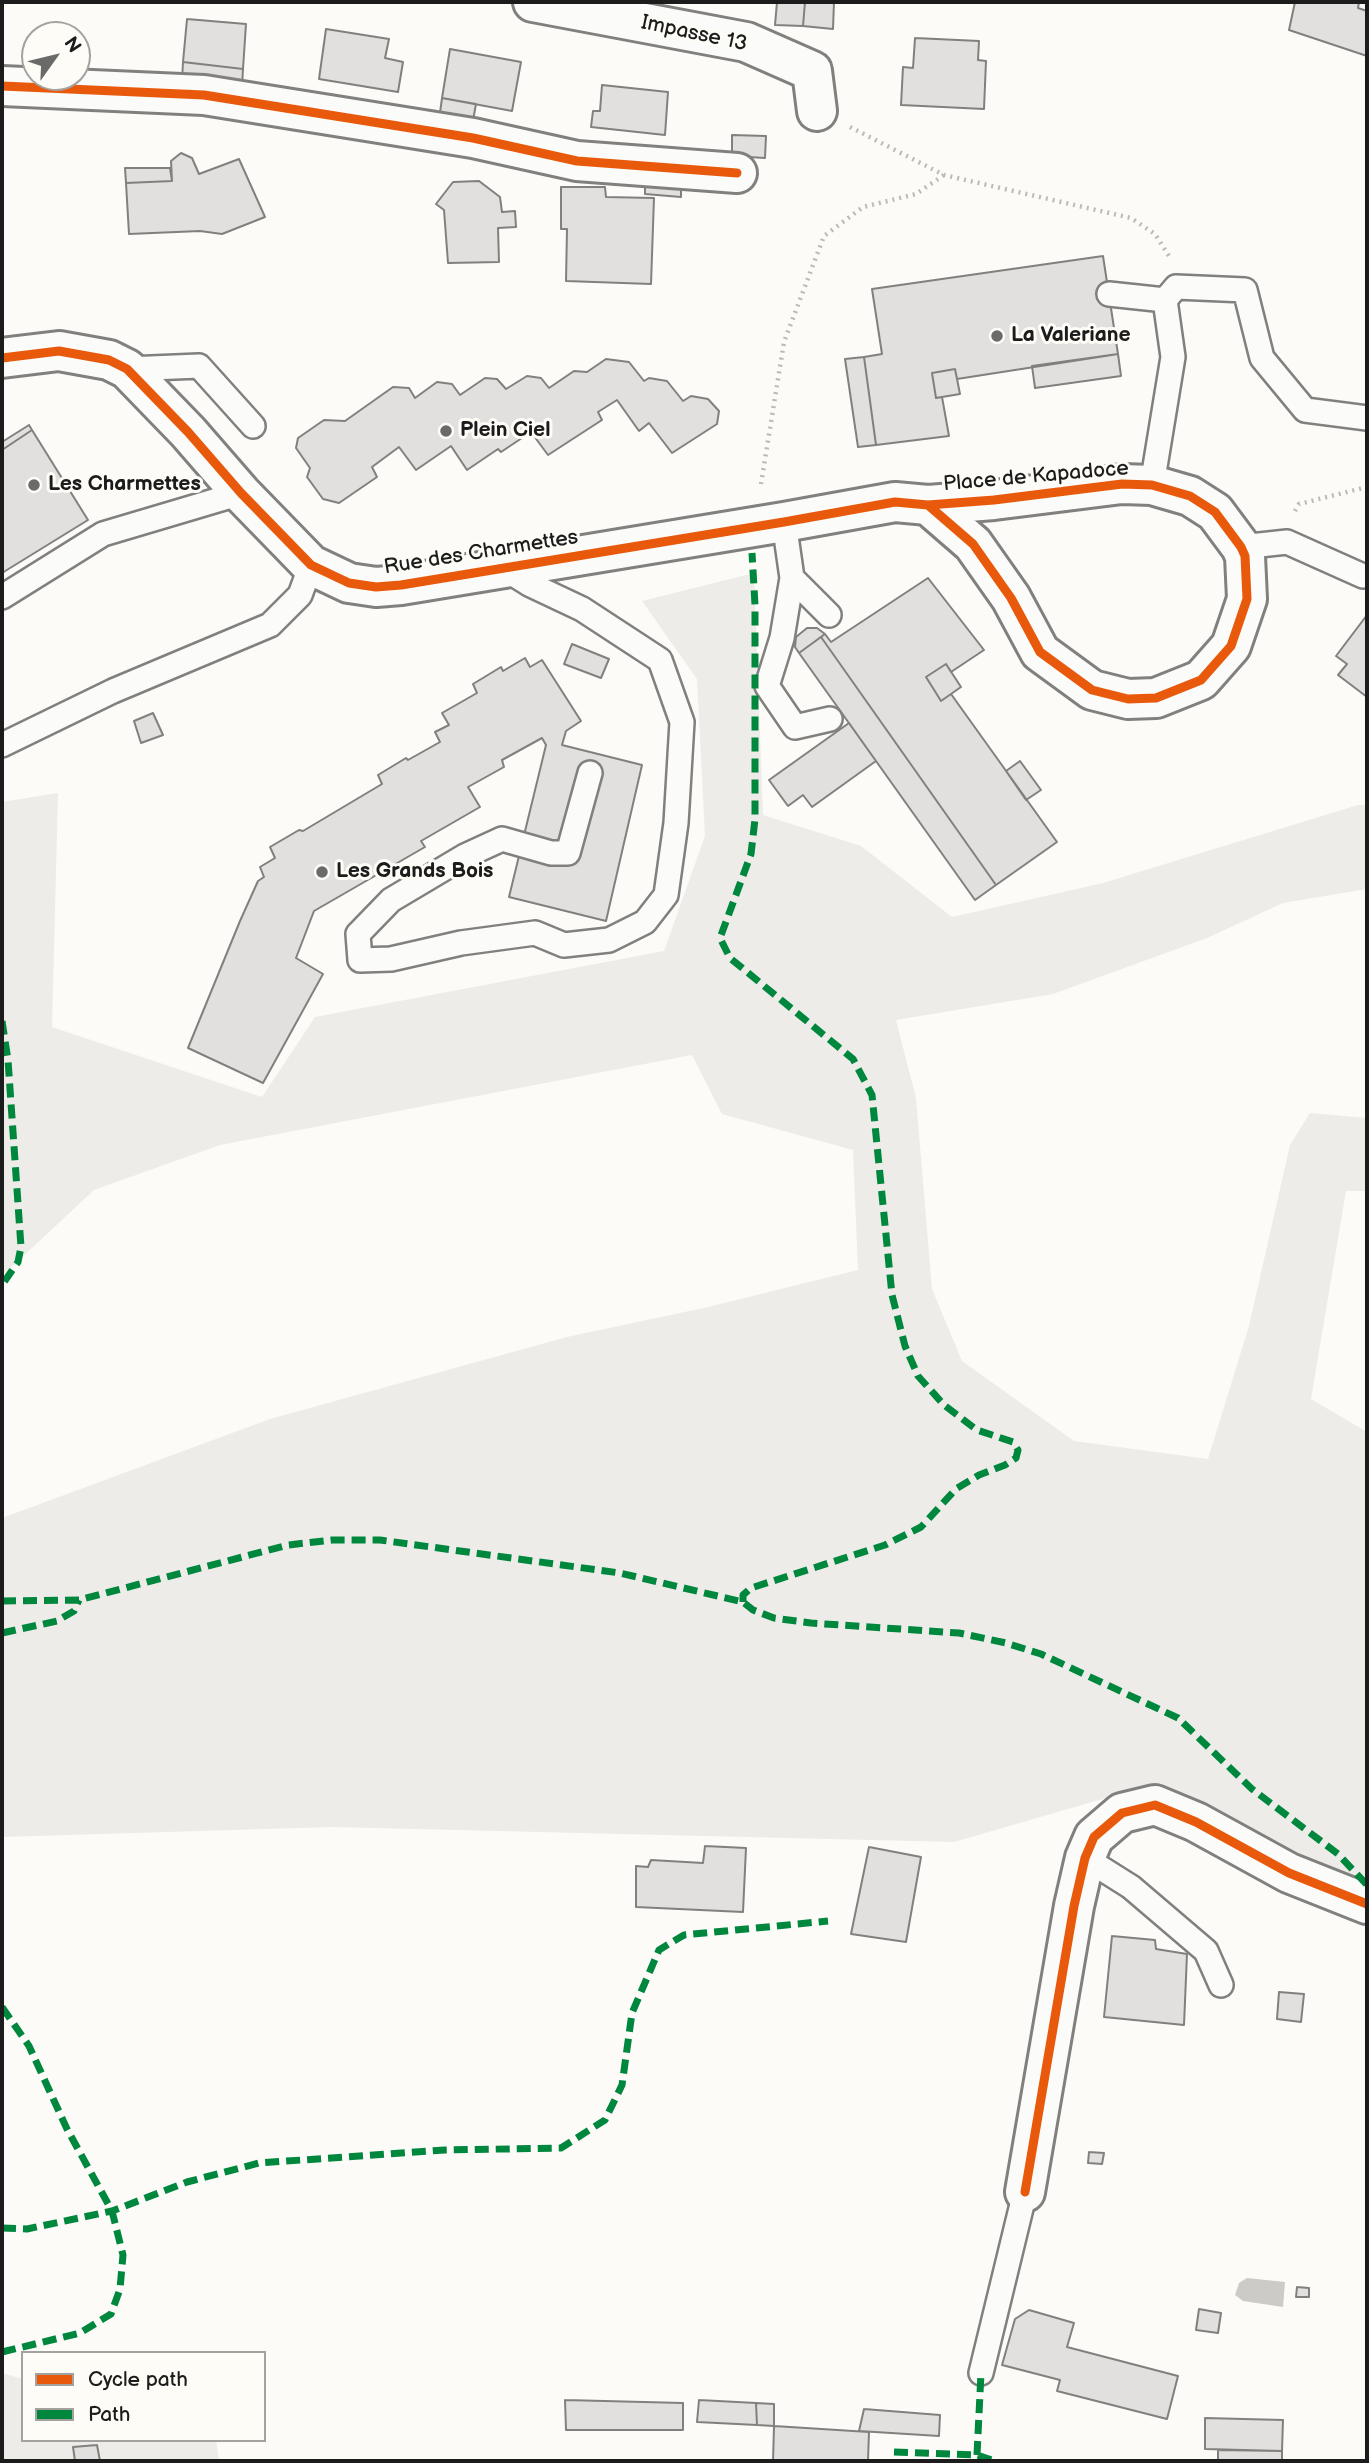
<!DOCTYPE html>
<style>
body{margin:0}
#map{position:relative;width:1369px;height:2463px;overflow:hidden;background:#fcfbf8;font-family:"Balsamiq Sans",sans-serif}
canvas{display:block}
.frame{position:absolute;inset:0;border:4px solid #1c1c1c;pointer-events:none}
.legend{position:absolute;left:21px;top:2351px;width:245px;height:91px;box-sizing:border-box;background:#fdfcf7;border:2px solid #a3a29f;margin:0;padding:9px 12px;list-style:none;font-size:21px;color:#1c1c1c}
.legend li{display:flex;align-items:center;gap:14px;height:35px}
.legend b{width:35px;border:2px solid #a3a29f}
.north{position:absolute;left:21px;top:21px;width:70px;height:70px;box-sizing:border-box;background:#fdfcf7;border:2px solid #a3a29f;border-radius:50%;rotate:56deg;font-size:19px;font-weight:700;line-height:28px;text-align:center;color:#1c1c1c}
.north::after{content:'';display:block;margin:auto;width:24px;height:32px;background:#6a6a69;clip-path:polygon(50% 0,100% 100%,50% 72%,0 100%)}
</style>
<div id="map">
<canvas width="1369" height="2463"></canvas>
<div class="frame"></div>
<ul class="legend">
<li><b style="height:9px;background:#e8590c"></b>Cycle path</li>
<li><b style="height:9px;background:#00873e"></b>Path</li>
</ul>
<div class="north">N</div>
</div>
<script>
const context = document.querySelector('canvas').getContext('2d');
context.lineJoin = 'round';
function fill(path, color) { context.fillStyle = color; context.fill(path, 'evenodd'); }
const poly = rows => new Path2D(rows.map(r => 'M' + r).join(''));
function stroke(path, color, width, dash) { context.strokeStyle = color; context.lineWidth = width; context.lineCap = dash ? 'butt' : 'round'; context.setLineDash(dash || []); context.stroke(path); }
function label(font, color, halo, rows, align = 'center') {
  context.font = font + ' "Balsamiq Sans",sans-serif'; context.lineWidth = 6; context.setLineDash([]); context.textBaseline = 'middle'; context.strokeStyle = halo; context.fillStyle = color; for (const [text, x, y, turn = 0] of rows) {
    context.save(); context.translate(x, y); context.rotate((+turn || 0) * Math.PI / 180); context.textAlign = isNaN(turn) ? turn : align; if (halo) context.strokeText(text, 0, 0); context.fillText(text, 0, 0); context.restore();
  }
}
fill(poly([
 [754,573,763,815,861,846,952,917,1103,883,1358,805,1367,805,1367,889,1283,903,1207,938,1053,994,896,1020,916,1098,932,1289,962,1361,1074,1441,1208,1459,1249,1326,1290,1145,1310,1113,1367,1118,1367,1191,1346,1191,1311,1399,1367,1432,1367,1892,1144,1787,954,1842,332,1827,2,1837,2,1518,270,1419,567,1337,708,1307,858,1270,853,1150,722,1114,692,1055,220,1145,94,1190,2,1276,2,802,58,793,52,1027,262,1097,315,1017,664,951,705,836,697,679,642,601],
 [2,2373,23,2379,23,2440,216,2440,219,2461,2,2461]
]), '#edece8');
fill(poly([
 [1247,2278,1285,2282,1283,2307,1243,2301,1235,2295,1239,2283]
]), '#cccbc7');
const building = poly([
 [777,2,805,2,803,26,775,25,777,2],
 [805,2,834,2,833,29,803,26,805,2],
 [1295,2,1359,2,1358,8,1367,11,1367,56,1289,30,1295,2],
 [187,19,246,24,243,69,183,62,187,19],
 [326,29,389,39,385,58,403,62,398,92,319,79,326,29],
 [915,38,979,41,978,60,986,61,984,109,901,105,903,67,913,68,915,38],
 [450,49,521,62,512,111,442,98,450,49],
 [183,62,243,69,242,87,182,81,183,62],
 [602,85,668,92,665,135,591,127,593,111,600,111,602,85],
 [442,98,476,104,472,126,439,120,442,98],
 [732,135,766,136,765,158,732,156,732,135],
 [181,153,192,158,199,174,239,159,265,217,222,234,200,231,129,234,126,183,172,181,171,161,181,153],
 [125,168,170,168,172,181,126,183,125,168],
 [645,175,681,177,681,197,645,194,645,175],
 [479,181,500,197,502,212,515,211,516,227,498,228,499,262,448,263,444,210,436,204,453,182,479,181],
 [561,187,605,187,606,197,654,198,651,284,566,281,567,229,561,229,561,187],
 [1103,256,1118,354,957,379,955,369,932,373,936,398,942,397,949,436,876,445,864,357,882,354,872,289,1103,256],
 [1118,354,1121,376,1035,388,1032,366,1118,354],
 [864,357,876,445,858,447,845,359,864,357],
 [606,359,629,362,644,381,649,378,667,381,683,401,691,396,708,399,719,411,717,424,672,453,649,423,639,431,617,400,598,412,602,420,548,455,531,432,501,452,498,449,467,470,451,446,416,470,399,447,372,467,377,477,339,503,323,499,307,477,310,468,296,448,298,438,324,420,345,421,393,387,409,388,415,398,437,382,452,384,460,395,485,378,497,379,506,389,527,376,541,378,549,388,574,371,587,372,606,359],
 [955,369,960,394,936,398,932,373,955,369],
 [29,425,32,430,2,450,2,442,29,425],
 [32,430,88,520,2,573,2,450,32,430],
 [928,578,984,650,951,672,946,664,926,677,941,701,951,694,1057,842,996,885,821,637,825,634,831,642,928,578],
 [1367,615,1367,697,1338,675,1347,664,1336,656,1367,615],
 [807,628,817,628,825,634,799,653,795,647,796,637,807,628],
 [821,637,996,885,975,900,799,653,821,637],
 [572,644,609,659,601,678,564,664,572,644],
 [525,658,530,667,542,660,581,721,566,731,562,745,642,765,606,921,509,897,546,745,542,738,502,760,504,767,468,787,480,807,421,841,425,847,314,911,296,958,323,974,263,1083,188,1048,240,921,258,881,264,877,260,867,275,858,270,847,299,830,303,831,382,784,378,775,406,758,408,760,440,742,435,732,449,725,442,713,477,693,473,684,501,667,503,671,525,658],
 [946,664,961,687,941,701,926,677,946,664],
 [153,713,163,735,141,743,134,721,153,713],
 [849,723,876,761,812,807,803,795,788,806,769,780,849,723],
 [1020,761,1041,790,1026,800,1006,771,1020,761],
 [705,1846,746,1848,743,1912,636,1907,636,1866,648,1867,651,1860,703,1863,705,1846],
 [869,1847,921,1857,906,1942,851,1934,869,1847],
 [1112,1936,1155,1940,1156,1949,1187,1954,1184,2025,1104,2017,1112,1936],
 [1279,1992,1304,1994,1301,2022,1277,2019,1279,1992],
 [1089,2152,1104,2153,1102,2164,1088,2163,1089,2152],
 [1297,2287,1309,2288,1309,2297,1296,2297,1297,2287],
 [1199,2309,1221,2313,1218,2333,1196,2330,1199,2309],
 [1029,2310,1074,2323,1067,2347,1178,2376,1167,2419,1057,2391,1060,2380,1002,2365,1015,2319,1029,2310],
 [565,2400,683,2403,683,2430,566,2430,565,2400],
 [699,2400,756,2403,757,2425,697,2422,699,2400],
 [756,2403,774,2404,774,2426,757,2425,756,2403],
 [864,2409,940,2415,939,2436,859,2431,864,2409],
 [1205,2418,1283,2420,1282,2451,1205,2449,1205,2418],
 [774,2426,869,2432,868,2461,773,2461,774,2426],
 [97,2445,100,2461,75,2461,73,2447,97,2445],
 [1218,2450,1282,2451,1282,2461,1218,2461,1218,2450]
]);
fill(building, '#e1e0de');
stroke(building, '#81807f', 2);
const service = poly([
 [1109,294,1165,300],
 [127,369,199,366,253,426],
 [1152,485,1173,357,1165,300,1176,287,1245,290,1262,358,1305,410,1367,418],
 [784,522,792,578,782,638,767,686,795,727,830,719],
 [1241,547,1287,542,1363,576],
 [502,567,529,584,582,609,660,660,682,722,676,823,666,895,645,922,609,940,564,945,535,933,461,943,391,959,360,960,358,934,391,900,465,856,502,839,551,853,568,853,590,773],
 [792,578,829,615],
 [2,597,103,534,241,493],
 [2,745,113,691,270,625,300,595,311,565],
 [1085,1858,1131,1887,1206,1951,1221,1985],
 [981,2373,1025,2192]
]);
const minor = poly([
 [533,2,746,42,812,71,817,111],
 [2,86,204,95,473,138,577,161,737,173],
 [2,358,59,351,109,360,127,369,188,432,241,493,311,565,349,583,376,587,401,585,784,522,895,502,928,505,994,500,1122,484,1152,485,1190,496,1215,512,1241,547,1245,556,1247,599,1231,646,1201,680,1156,698,1128,699,1092,690,1040,652,1011,598,973,544,928,505],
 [1025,2192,1074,1906,1085,1858,1094,1837,1122,1813,1155,1805,1196,1822,1289,1873,1367,1904]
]);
stroke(service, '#81807f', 28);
stroke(minor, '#81807f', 44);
stroke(poly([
 [850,127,944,175,1131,218,1155,234,1169,256],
 [761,484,784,342,824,236,863,207,916,194,944,175],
 [1295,511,1299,504,1367,487]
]), '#bbbab8', 4.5, [2, 5]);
stroke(service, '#fbfbf9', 23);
stroke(minor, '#fbfbf9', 38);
stroke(poly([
 [2,1021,8,1060,21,1247,18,1262,2,1285],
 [2,1601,79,1600,288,1545,332,1540,380,1540,620,1573,743,1602,753,1610,774,1618,811,1623,959,1633,1006,1643,1041,1654,1178,1718,1252,1789,1338,1854,1367,1885],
 [743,1602,743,1595,751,1588,885,1545,921,1527,956,1489,979,1475,1005,1465,1016,1458,1018,1450,1013,1442,977,1430,944,1405,918,1376,905,1346,892,1295,872,1095,853,1059,730,958,720,938,751,854,755,819,755,605,752,553],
 [2,1633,57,1621,74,1611,79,1600],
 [2,2007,29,2046,67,2129,112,2211,123,2255,120,2289,111,2314,80,2333,2,2352],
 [2,2228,27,2229,112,2211,187,2182,259,2163,445,2150,561,2148,605,2120,622,2085,632,2013,659,1950,684,1935,828,1921],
 [894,2452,977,2455,995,2461],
 [977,2455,981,2373]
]), '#00873e', 7, [14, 7]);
stroke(poly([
 [2,86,204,95,473,138,577,161,737,173],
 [2,358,59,351,109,360,127,369,188,432,241,493,311,565,349,583,376,587,401,585,784,522,895,502,928,505,994,500,1122,484,1152,485,1190,496,1215,512,1241,547,1245,556,1247,599,1231,646,1201,680,1156,698,1128,699,1092,690,1040,652,1011,598,973,544,928,505],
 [1025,2192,1074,1906,1085,1858,1094,1837,1122,1813,1155,1805,1196,1822,1289,1873,1367,1904]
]), '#e8590c', 9);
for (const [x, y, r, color] of [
 [997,336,7,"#6a6a69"],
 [446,431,7,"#6a6a69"],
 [34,485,7,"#6a6a69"],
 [322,872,7,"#6a6a69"]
]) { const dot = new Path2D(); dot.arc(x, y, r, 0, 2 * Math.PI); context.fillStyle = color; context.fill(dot); stroke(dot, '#fdfcf7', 2.5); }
label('21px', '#1c1c1c', '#fdfcf7', [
 ["Impasse 13",694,34,12],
 ["Place de Kapadoce",1036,477,-5],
 ["Rue des Charmettes",481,553,-9]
]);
label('bold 21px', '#1c1c1c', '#fdfcf7', [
 ["La Valeriane",1011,336],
 ["Plein Ciel",460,431],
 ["Les Charmettes",48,485],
 ["Les Grands Bois",336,872]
], 'left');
</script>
